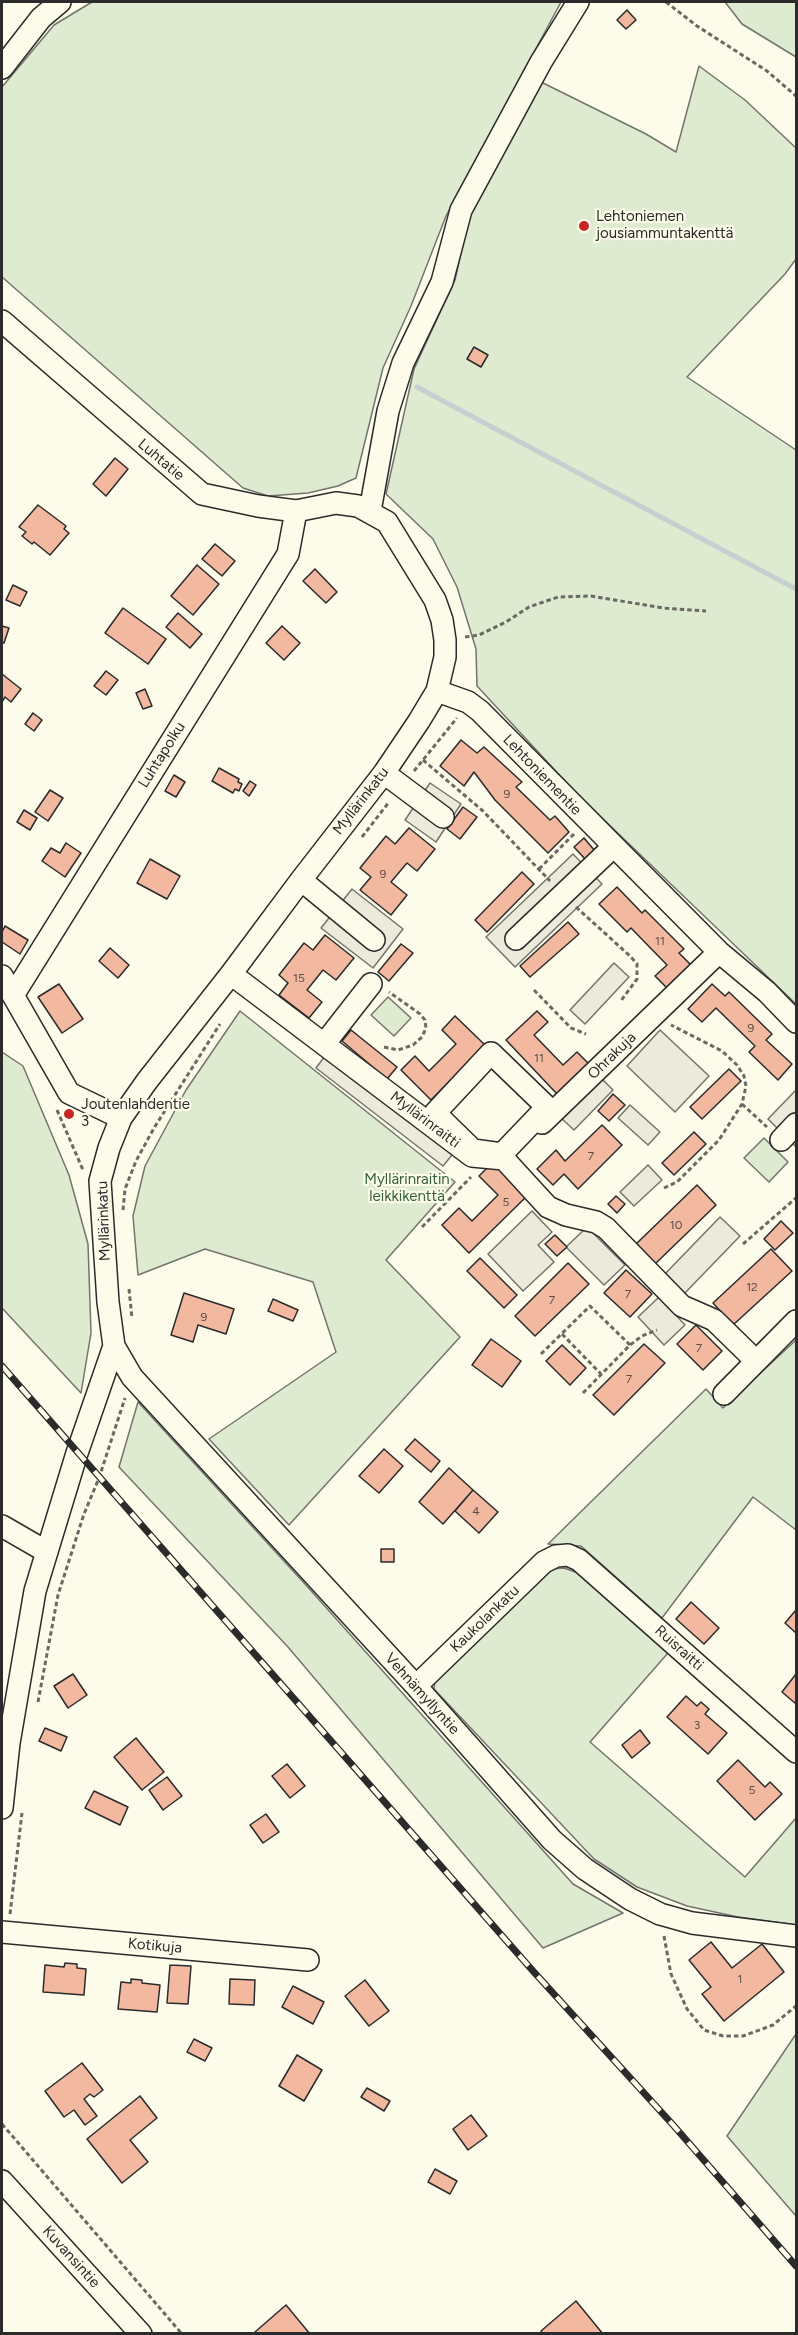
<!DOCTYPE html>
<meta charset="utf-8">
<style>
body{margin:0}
#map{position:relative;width:798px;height:2335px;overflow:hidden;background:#fdfbea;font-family:Figtree,sans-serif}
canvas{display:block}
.frame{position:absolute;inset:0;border:3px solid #2b2b2b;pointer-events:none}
</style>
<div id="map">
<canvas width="798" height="2335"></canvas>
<div class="frame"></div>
</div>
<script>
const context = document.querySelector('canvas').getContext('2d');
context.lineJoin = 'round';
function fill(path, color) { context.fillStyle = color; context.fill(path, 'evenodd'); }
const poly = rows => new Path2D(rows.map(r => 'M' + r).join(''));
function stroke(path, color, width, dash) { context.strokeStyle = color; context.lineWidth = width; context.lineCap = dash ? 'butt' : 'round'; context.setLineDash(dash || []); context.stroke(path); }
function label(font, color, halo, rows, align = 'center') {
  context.font = font + ' Figtree,sans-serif'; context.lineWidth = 4.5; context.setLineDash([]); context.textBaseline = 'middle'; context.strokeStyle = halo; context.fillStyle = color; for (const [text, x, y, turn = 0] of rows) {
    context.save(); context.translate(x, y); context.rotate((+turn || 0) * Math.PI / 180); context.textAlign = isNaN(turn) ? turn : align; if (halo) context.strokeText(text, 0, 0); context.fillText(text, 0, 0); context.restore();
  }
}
const green = poly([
 [92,2,561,2,446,216,411,306,383,368,356,478,338,486,308,493,268,496,243,488,2,277,2,87,54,25,92,2],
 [725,2,796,2,796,57,742,24,725,2],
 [699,66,745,100,796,148,796,259,785,274,687,377,796,450,796,1004,578,795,477,686,476,649,457,587,433,539,386,494,414,369,455,280,471,208,541,82,646,134,676,152,699,66],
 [388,997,411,1018,394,1036,371,1015,388,997],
 [240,1011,455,1182,386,1260,460,1337,289,1525,209,1439,336,1352,313,1282,205,1249,138,1275,133,1216,145,1166,186,1090,240,1011],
 [2,1052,23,1066,69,1175,88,1244,91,1333,81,1393,2,1308,2,1052],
 [764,1138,788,1162,769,1182,744,1158,764,1138],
 [796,1340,796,1530,753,1497,662,1618,581,1546,548,1544,706,1389,723,1408,796,1340],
 [138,1402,305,1584,573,1884,623,1913,543,1948,288,1647,119,1467,138,1402],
 [564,1568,578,1573,668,1653,590,1742,745,1877,796,1818,796,1925,738,1917,687,1906,637,1887,594,1859,434,1689,435,1679,550,1569,564,1568],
 [796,2034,796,2216,727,2136,796,2034]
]);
fill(green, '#deebd1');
stroke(green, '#74746e', 1.5);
const parking = poly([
 [430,783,461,804,436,842,405,820,430,783],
 [573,854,602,884,515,967,486,937,573,854],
 [352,889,403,929,373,968,321,928,352,889],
 [614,963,629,977,585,1024,570,1010,614,963],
 [660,1030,709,1076,675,1112,627,1066,660,1030],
 [328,1052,456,1150,443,1166,316,1068,328,1052],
 [599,1076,613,1090,574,1130,560,1117,599,1076],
 [795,1091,796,1093,796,1147,768,1119,795,1091],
 [630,1105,660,1132,648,1145,618,1118,630,1105],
 [648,1165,662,1180,634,1206,620,1192,648,1165],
 [532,1211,552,1232,538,1245,554,1262,523,1291,488,1254,532,1211],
 [720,1217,740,1236,683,1295,663,1276,720,1217],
 [587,1227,625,1265,604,1285,566,1247,587,1227],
 [659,1297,685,1325,664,1345,638,1317,659,1297]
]);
fill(parking, '#eceadb');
stroke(parking, '#74746e', 1.5);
stroke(poly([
 [417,387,796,589]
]), '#c7d0d0', 5);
const building = poly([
 [627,10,636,20,626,29,617,20,627,10],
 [474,347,488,355,481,367,467,359,474,347],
 [115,458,128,469,106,496,93,484,115,458],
 [38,505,66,526,64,529,69,533,50,555,34,542,32,544,22,536,26,532,19,527,38,505],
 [215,544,235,561,222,576,202,559,215,544],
 [197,565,219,584,193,615,171,596,197,565],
 [315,569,337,592,326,603,303,581,315,569],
 [13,585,27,592,20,606,6,600,13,585],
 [123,608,166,639,148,664,105,633,123,608],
 [178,613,202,634,190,648,166,627,178,613],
 [2,626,9,628,4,643,2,642,2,626],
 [282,626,300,643,284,660,266,643,282,626],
 [106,671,118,680,106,695,94,686,106,671],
 [2,674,21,689,11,702,5,697,2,702,2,674],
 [145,689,152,706,143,709,136,693,145,689],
 [33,713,42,720,34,731,25,724,33,713],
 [461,740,477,753,484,747,522,782,516,787,550,820,555,816,569,832,548,853,495,800,474,772,464,786,440,766,461,740],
 [219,768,239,779,238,782,242,784,239,791,235,789,233,793,212,781,219,768],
 [174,775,185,782,176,797,165,791,174,775],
 [250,781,256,785,249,796,243,791,250,781],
 [50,790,63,798,48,821,35,812,50,790],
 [463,807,477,817,460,839,447,829,463,807],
 [24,810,37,818,30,830,17,822,24,810],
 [409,828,435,849,417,871,407,863,391,882,407,895,391,915,360,890,371,877,360,868,386,836,395,844,409,828],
 [584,838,595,851,585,859,574,847,584,838],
 [66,843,81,853,65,877,42,861,51,848,60,853,66,843],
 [150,859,180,876,167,899,137,883,150,859],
 [522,872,534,884,487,932,475,920,522,872],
 [617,887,642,913,645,910,684,949,679,953,692,966,669,990,655,976,667,965,631,928,627,932,599,904,617,887],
 [568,922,579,934,530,977,520,966,568,922],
 [5,926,28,940,20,954,2,942,2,932,5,926],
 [325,935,354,958,336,980,323,970,307,990,322,1002,309,1018,279,995,288,983,279,975,304,943,313,950,325,935],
 [401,944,413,953,389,981,378,972,401,944],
 [110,948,129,965,118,978,99,961,110,948],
 [59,984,83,1019,62,1033,38,997,59,984],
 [712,984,725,996,729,992,772,1034,766,1040,792,1064,778,1080,749,1052,755,1046,716,1008,702,1022,688,1009,712,984],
 [537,1011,548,1022,534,1035,563,1065,577,1052,589,1064,557,1094,506,1040,537,1011],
 [455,1016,485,1045,431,1100,401,1070,415,1056,429,1071,456,1044,442,1030,455,1016],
 [351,1030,397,1067,387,1079,342,1041,351,1030],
 [729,1069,741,1081,702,1119,690,1107,729,1069],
 [613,1094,625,1105,609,1121,598,1111,613,1094],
 [602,1125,622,1145,578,1189,564,1174,553,1185,537,1169,556,1150,565,1161,602,1125],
 [694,1132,706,1144,674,1175,662,1163,694,1132],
 [494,1161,527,1196,469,1253,442,1225,459,1208,472,1221,498,1195,479,1176,494,1161],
 [697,1185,716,1205,655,1264,635,1245,697,1185],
 [616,1196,625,1204,617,1213,608,1204,616,1196],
 [781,1221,793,1233,775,1250,764,1239,781,1221],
 [555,1235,567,1247,557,1256,545,1244,555,1235],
 [771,1249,792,1271,733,1325,713,1303,771,1249],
 [480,1258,517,1295,504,1308,467,1271,480,1258],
 [568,1263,589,1284,535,1336,515,1316,568,1263],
 [626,1270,652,1294,630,1317,604,1293,626,1270],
 [184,1293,234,1309,226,1334,198,1325,193,1342,171,1335,184,1293],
 [273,1299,298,1310,293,1321,268,1311,273,1299],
 [696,1325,722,1351,703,1370,677,1344,696,1325],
 [491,1339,521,1361,502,1387,472,1365,491,1339],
 [644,1344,665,1363,614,1415,593,1395,644,1344],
 [562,1345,586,1368,570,1385,546,1361,562,1345],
 [415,1439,440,1461,431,1472,405,1450,415,1439],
 [384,1449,403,1466,379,1493,359,1476,384,1449],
 [449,1468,473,1490,443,1524,419,1502,449,1468],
 [473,1490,498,1512,479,1533,455,1511,473,1490],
 [381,1549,394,1549,394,1562,381,1562,381,1549],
 [691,1602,719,1628,704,1644,676,1619,691,1602],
 [796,1610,796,1633,785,1623,796,1610],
 [73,1674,87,1695,68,1708,54,1686,73,1674],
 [796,1674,796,1704,782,1692,796,1674],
 [686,1696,697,1706,701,1702,709,1709,705,1714,727,1733,708,1754,667,1717,686,1696],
 [45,1728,67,1737,61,1751,39,1741,45,1728],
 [640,1730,650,1743,632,1758,622,1745,640,1730],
 [136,1738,164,1772,142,1790,114,1757,136,1738],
 [738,1760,765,1787,770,1782,782,1794,755,1820,717,1781,738,1760],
 [287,1764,305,1786,290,1798,272,1776,287,1764],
 [167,1777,182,1796,163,1810,149,1790,167,1777],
 [94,1791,128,1807,120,1825,85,1808,94,1791],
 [266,1814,279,1832,263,1843,250,1825,266,1814],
 [711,1942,732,1968,762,1944,784,1972,724,2021,702,1994,711,1987,689,1960,711,1942],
 [65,1963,77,1964,77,1968,86,1969,84,1995,43,1992,45,1965,64,1967,65,1963],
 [170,1965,191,1966,188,2004,167,2003,170,1965],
 [131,1979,142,1980,142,1983,160,1985,157,2012,118,2009,121,1982,131,1983,131,1979],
 [230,1979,255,1980,254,2005,229,2004,230,1979],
 [365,1980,389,2011,369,2026,345,1996,365,1980],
 [293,1986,324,2002,313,2024,282,2007,293,1986],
 [194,2039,212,2048,205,2061,187,2052,194,2039],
 [297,2055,322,2070,304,2101,279,2086,297,2055],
 [82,2063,103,2090,94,2097,90,2094,84,2099,97,2116,85,2125,74,2110,64,2117,45,2091,82,2063],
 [367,2088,390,2101,384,2111,361,2097,367,2088],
 [140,2096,157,2118,130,2140,148,2162,122,2183,87,2139,140,2096],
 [471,2115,487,2136,468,2150,453,2129,471,2115],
 [435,2169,457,2181,450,2194,428,2182,435,2169],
 [576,2301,603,2334,543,2334,541,2331,576,2301],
 [286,2305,310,2334,256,2334,255,2332,286,2305]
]);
fill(building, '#f2b8a0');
stroke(building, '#2b2b2b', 1.5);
const minor = poly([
 [2,68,41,18,60,2],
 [2,321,202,494,258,506,296,511,336,503,358,506,387,522,435,600,442,620,445,640,445,657,437,691,419,721,384,773,301,880,231,974,147,1081,121,1118,109,1148,100,1181,108,1302,114,1346,77,1453,35,1591,9,1743,2,1808],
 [370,511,388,411,403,363,442,282,461,210,541,62,578,2],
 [437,691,468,702,480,711,719,952,767,992,796,1022],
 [384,773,443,817],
 [301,880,374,940],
 [516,939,613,847],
 [231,974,472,1156,504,1159,548,1207,566,1215,596,1222,606,1228,682,1306,714,1320,756,1361],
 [2,976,69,1093,121,1118],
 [14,994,288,554,296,511],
 [325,1043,371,984],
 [491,1053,547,1107,502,1154,473,1150,435,1113,491,1053],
 [542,1123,719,952],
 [781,1140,796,1124],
 [114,1346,132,1377,416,1686,552,1840,585,1869,630,1899,660,1914,692,1923,796,1936],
 [724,1394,796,1321],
 [2,1526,47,1552],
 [416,1686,544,1562,556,1556,568,1555,579,1560,796,1752],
 [2,1932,308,1960],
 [2,2181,141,2334]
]);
stroke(minor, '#2b2b2b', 24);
stroke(poly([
 [666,2,697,26,767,71,796,96],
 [465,637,479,635,506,622,529,607,558,597,591,596,663,608,706,611],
 [423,760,483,811,550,881],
 [414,771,457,718],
 [362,837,389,802],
 [539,869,574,834],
 [576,907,630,956,637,964,637,979,620,1002],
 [534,990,571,1028,586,1034],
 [384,1047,398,1050,413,1045,422,1037,426,1028,425,1020,420,1014,389,992],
 [742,1104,767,1127],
 [57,1110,83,1170],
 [664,1188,677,1182,719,1140,742,1104,746,1086,744,1076,737,1065,722,1051,671,1025],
 [123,1210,125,1189,136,1161,154,1128,220,1024],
 [422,1227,471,1177],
 [743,1244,796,1198],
 [129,1289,132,1318],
 [562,1334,601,1374],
 [541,1354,590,1306,630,1345],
 [583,1393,630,1345,642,1336,657,1330],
 [38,1702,58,1595,84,1514,99,1478,125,1398],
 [10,1914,22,1813],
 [664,1936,671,1974,687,2009,704,2030,723,2036,743,2036,773,2025,796,2006],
 [2,2124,182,2334]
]), '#6a6964', 3, [4.5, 3]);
stroke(minor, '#fdfbea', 21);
const rail = poly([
 [2,1366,533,1971,674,2126,796,2266]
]);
stroke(rail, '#2b2b2b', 7);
stroke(rail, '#fdfbea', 4.5, [14]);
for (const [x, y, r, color] of [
 [584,226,6,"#c62828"],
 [69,1114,6,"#c62828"]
]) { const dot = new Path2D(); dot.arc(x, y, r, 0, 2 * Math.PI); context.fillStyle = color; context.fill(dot); stroke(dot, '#fdfbea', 2); }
label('12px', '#5d4e48', null, [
 ["9",507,794],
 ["9",383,874],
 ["11",660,941],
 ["15",299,978],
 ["9",751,1028],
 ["11",539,1058],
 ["7",591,1156],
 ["5",506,1202],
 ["10",676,1225],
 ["12",752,1287],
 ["7",628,1294],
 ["7",552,1300],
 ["9",204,1317],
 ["7",699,1348],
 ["7",629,1379],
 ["4",476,1511],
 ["3",697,1725],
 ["5",752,1790],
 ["1",740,1979]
]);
label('15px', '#2b2b2b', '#fdfbea', [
 ["Lehtoniemen",596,217],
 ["jousiammuntakenttä",596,234],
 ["Joutenlahdentie",81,1105],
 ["3",81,1122]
], 'left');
label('15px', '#2b2b2b', '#fdfbea', [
 ["Luhtatie",161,460,40],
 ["Luhtapolku",162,755,-58],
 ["Lehtoniementie",542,775,46],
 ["Myllärinkatu",361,801,-52],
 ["Ohrakuja",612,1056,-44],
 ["Myllärinraitti",425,1120,37],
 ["Myllärinkatu",104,1221,-92],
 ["Kaukolankatu",485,1619,-44],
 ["Ruisraitti",679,1648,42],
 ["Vehnämyllyntie",422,1694,48],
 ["Kotikuja",155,1946,5],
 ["Kuvansintie",71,2257,48]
]);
label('15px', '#34623c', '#fdfbea', [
 ["Myllärinraitin",407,1180],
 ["leikkikenttä",407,1197]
]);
</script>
